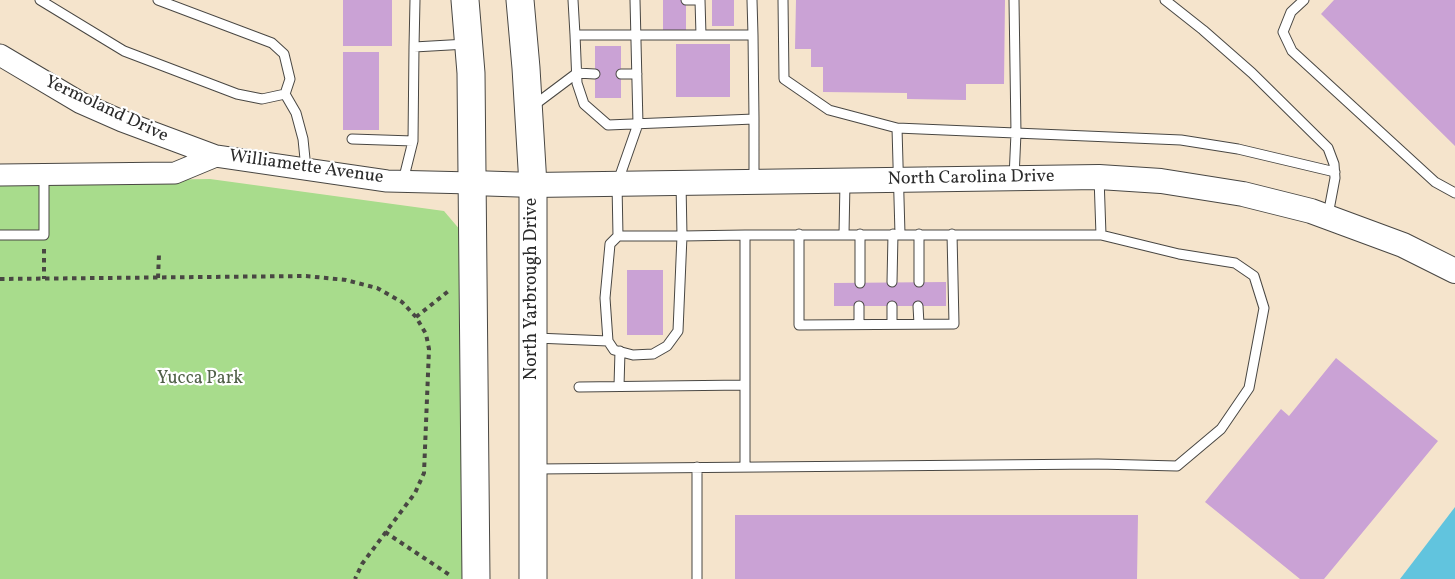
<!DOCTYPE html>
<style>
body{margin:0}
canvas{display:block;background:#f5e4cc}
</style>
<canvas width="1455" height="579"></canvas>
<script>
const context = document.querySelector('canvas').getContext('2d');
context.lineJoin = 'round';
function fill(path, color) { context.fillStyle = color; context.fill(path, 'evenodd'); }
const poly = rows => new Path2D(rows.map(r => 'M' + r).join(''));
function stroke(path, color, width, dash) { context.strokeStyle = color; context.lineWidth = width; context.lineCap = dash ? 'butt' : 'round'; context.setLineDash(dash || []); context.stroke(path); }
function label(font, color, halo, rows, align = 'center') {
  context.font = font + ' Vollkorn,serif'; context.lineWidth = 4.5; context.setLineDash([]); context.textBaseline = 'middle'; context.strokeStyle = halo; context.fillStyle = color; for (const [text, x, y, turn = 0] of rows) {
    context.save(); context.translate(x, y); context.rotate((+turn || 0) * Math.PI / 180); context.textAlign = isNaN(turn) ? turn : align; if (halo) context.strokeText(text, 0, 0); context.fillText(text, 0, 0); context.restore();
  }
}
fill(poly([
 [210,179,444,211,461,231,464,579,0,579,0,182]
]), '#a8dc8c');
fill(poly([
 [1455,507,1455,579,1400,579]
]), '#61c4de');
fill(poly([
 [343,0,392,0,392,46,343,46],
 [663,0,686,0,686,32,663,32],
 [712,0,734,0,734,26,712,26],
 [796,0,1005,0,1004,84,966,84,966,100,907,99,907,93,823,92,823,67,811,67,811,49,795,49],
 [1334,0,1455,0,1455,146,1321,14],
 [676,44,730,44,730,97,676,97],
 [595,46,621,46,621,98,595,98],
 [343,52,379,52,379,130,343,130],
 [627,270,663,270,663,335,627,335],
 [946,282,946,306,834,306,834,283],
 [1336,358,1438,441,1324,579,1300,579,1205,502,1281,409,1289,416],
 [735,515,1138,515,1137,579,735,579]
]), '#caa2d5');
const service = poly([
 [40,0,124,51,237,94,262,99,285,94,290,79,284,54,272,43,158,0],
 [573,0,575,35],
 [686,0,694,0],
 [700,0,701,35],
 [752,0,753,35],
 [783,0,784,79,829,110,897,128,900,234],
 [1014,0,1016,133,1014,178],
 [1165,0,1203,30,1252,73,1328,148,1334,164,1335,178,1328,215],
 [1304,0,1291,12,1283,32,1292,51,1435,182,1455,193],
 [414,47,415,0],
 [621,74,637,74],
 [285,94,296,113,303,139,306,169],
 [533,106,577,73,595,74],
 [754,119,608,125,584,104,577,83,575,35,753,35,754,119,754,180],
 [897,128,1181,140,1238,149,1335,172],
 [352,139,413,141],
 [403,181,413,141,414,47,467,44],
 [681,183,682,236,678,331,667,346,653,354,633,355,614,350,608,341,605,298,610,244,618,236,682,236,745,235],
 [799,234,799,325,954,324,952,234],
 [844,234,845,182],
 [860,234,860,283],
 [0,235,44,235,44,175],
 [618,236,617,184,638,124,635,0],
 [892,282,893,234],
 [919,282,919,234],
 [859,306,859,324],
 [892,306,892,324],
 [918,306,919,324],
 [536,338,608,341],
 [619,386,620,351],
 [579,387,745,385],
 [697,467,697,579],
 [745,467,745,235,1101,235],
 [537,469,1098,464,1177,466,1221,429,1249,388,1264,308,1254,276,1235,263,1179,254,1101,235,1099,177]
]);
const tertiary = poly([
 [0,55,81,103,122,121,216,156,387,181,472,183],
 [0,175,175,173,216,156]
]);
const secondary = poly([
 [472,183,533,185,1099,177,1161,181,1243,194,1311,211,1403,245,1455,271]
]);
const primary = poly([
 [465,0,471,73,476,579],
 [520,0,526,68,533,185,533,579]
]);
stroke(service, '#494743', 11);
stroke(tertiary, '#494743', 23);
stroke(secondary, '#494743', 26);
stroke(primary, '#494743', 29);
stroke(poly([
 [44,249,44,279],
 [158,278,159,254],
 [0,279,306,276,346,280,377,288,402,302,416,317,426,334,429,349,424,473,415,493,362,564,355,579],
 [416,317,451,289],
 [385,532,451,576]
]), '#494743', 4, [4.5, 4.5]);
stroke(service, '#fff', 9);
stroke(tertiary, '#fff', 21);
stroke(secondary, '#fff', 24);
stroke(primary, '#fff', 27);
label('18px', '#2b2b2b', '#fff', [
 ["Yermoland Drive",106,110,25],
 ["Williamette Avenue",306,168,8],
 ["North Carolina Drive",971,179,-1],
 ["North Yarbrough Drive",533,289,-90]
]);
label('18px', '#506048', '#fff', [
 ["Yucca Park",200,380]
]);
</script>
